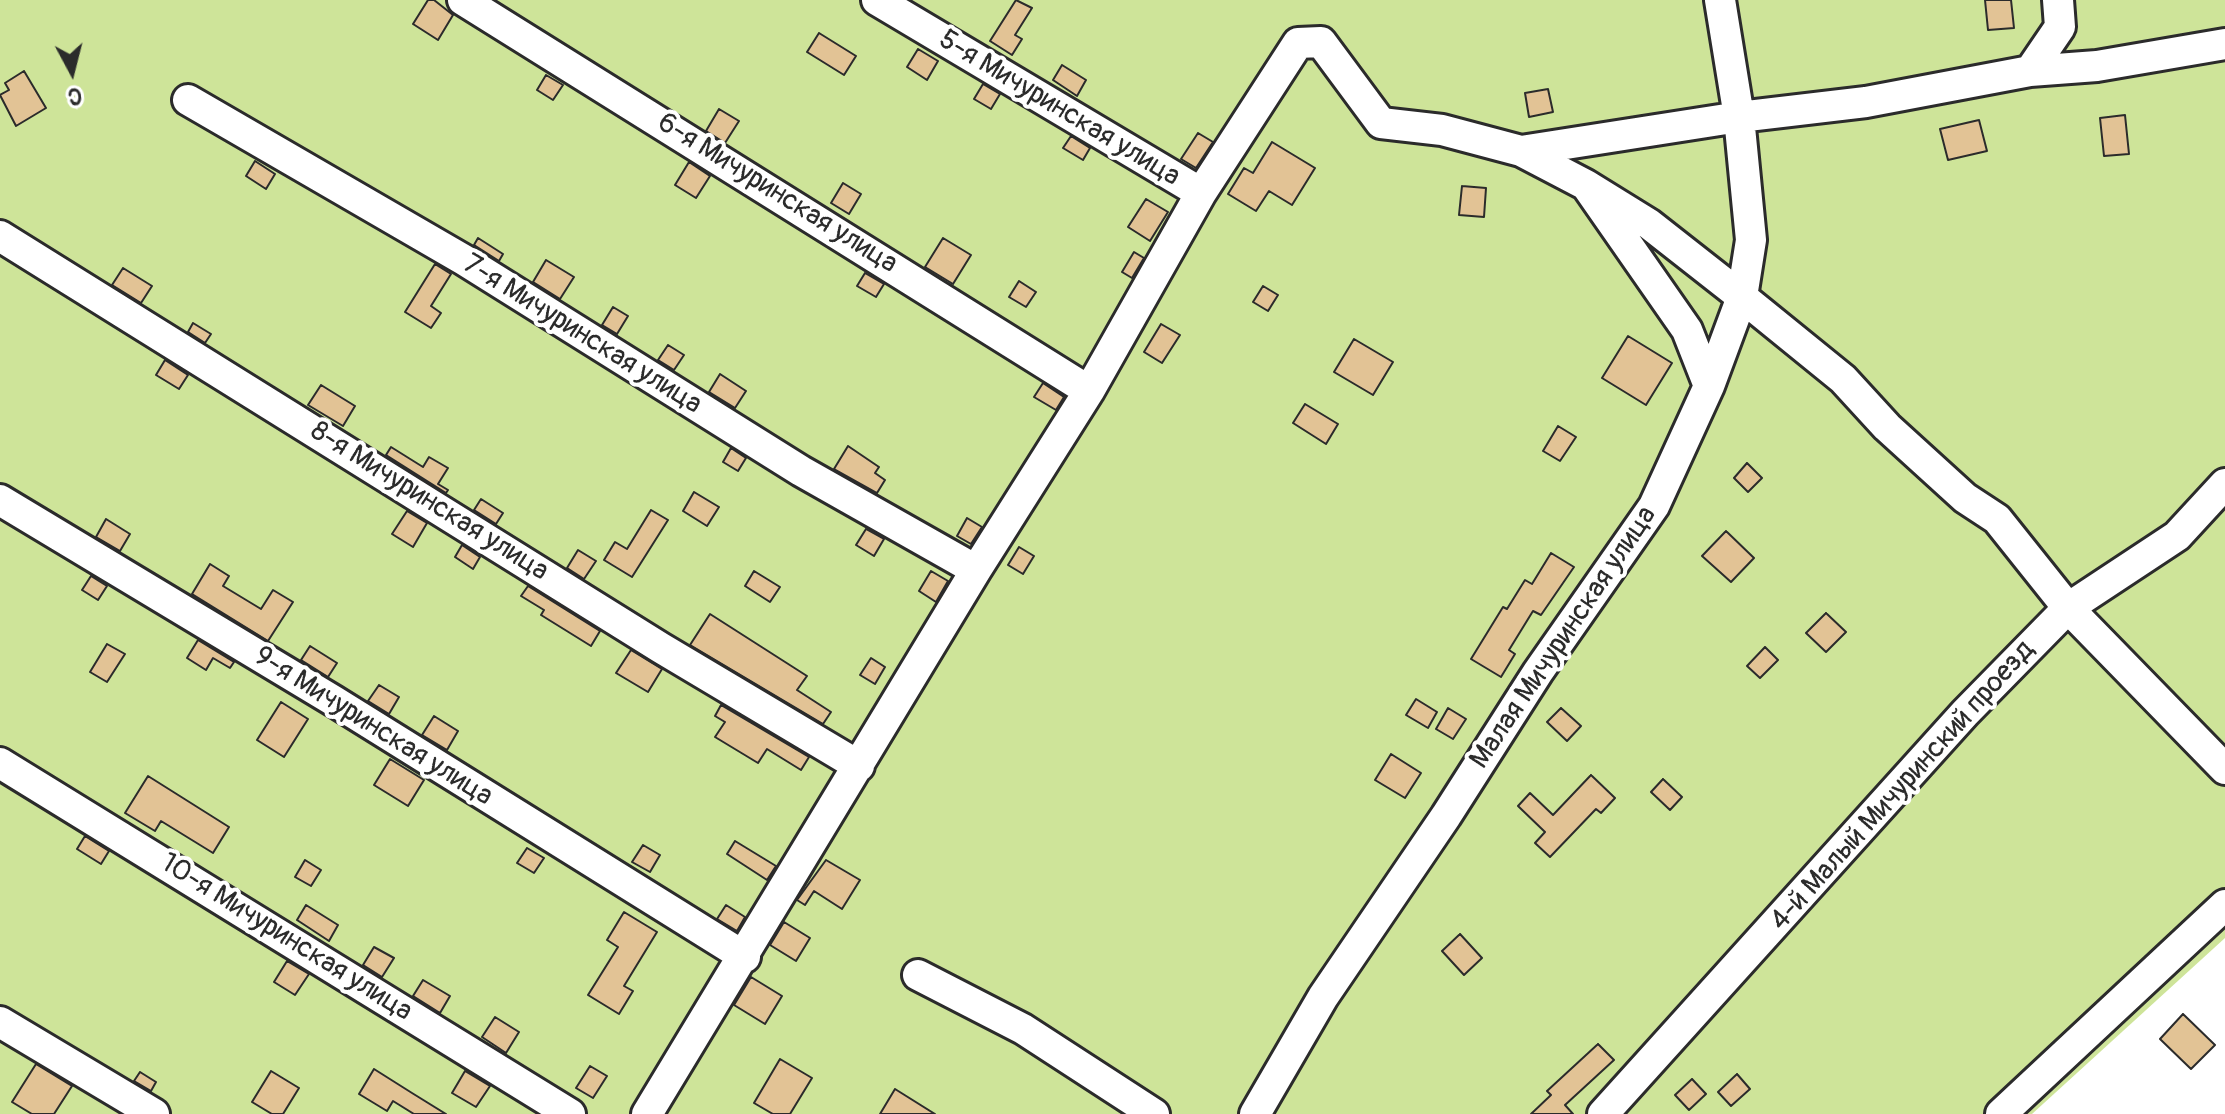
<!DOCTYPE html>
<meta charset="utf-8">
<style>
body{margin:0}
#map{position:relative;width:2225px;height:1114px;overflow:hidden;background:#fff;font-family:Pangolin,sans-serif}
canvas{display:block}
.north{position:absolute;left:32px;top:32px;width:80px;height:80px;-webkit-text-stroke:6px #fff;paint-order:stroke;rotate:173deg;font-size:22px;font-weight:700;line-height:32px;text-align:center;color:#2b2b2b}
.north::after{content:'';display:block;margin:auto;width:28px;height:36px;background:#2b2b2b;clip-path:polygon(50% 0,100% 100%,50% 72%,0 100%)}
</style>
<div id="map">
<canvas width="2225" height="1114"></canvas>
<div class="north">С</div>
</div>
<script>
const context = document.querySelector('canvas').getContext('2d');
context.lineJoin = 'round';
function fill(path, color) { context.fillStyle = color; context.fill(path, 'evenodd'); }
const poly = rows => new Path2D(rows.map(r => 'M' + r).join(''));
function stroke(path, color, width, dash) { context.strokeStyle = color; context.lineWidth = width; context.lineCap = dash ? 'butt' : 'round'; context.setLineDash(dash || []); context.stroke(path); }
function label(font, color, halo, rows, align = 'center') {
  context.font = font + ' Pangolin,sans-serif'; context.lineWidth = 8; context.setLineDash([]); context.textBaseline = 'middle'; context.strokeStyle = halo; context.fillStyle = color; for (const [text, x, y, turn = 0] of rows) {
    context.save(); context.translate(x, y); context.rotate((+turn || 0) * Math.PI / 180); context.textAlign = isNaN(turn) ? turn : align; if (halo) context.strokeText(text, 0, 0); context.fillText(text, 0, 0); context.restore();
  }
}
fill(poly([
 [0,0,2225,0,2225,938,2032,1114,0,1114]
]), '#cee499');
const building = poly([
 [428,0,434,0,453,15,438,40,413,24,428,0],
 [1016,0,1032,8,1015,35,1022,39,1012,55,990,41,1016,0],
 [1985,0,2011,0,2014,28,1988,30,1985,0],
 [819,33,856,56,844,75,807,52,819,33],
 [918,49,938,61,927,80,907,67,918,49],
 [1062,65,1086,80,1077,96,1053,80,1062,65],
 [24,71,46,108,16,126,0,95,9,90,5,83,24,71],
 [546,75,563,85,553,100,537,90,546,75],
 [983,84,1000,94,991,109,974,99,983,84],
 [1548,89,1553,112,1529,117,1525,93,1548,89],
 [719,109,739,121,725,143,706,131,719,109],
 [2125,115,2129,154,2104,156,2100,118,2125,115],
 [1979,120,1987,151,1948,160,1940,129,1979,120],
 [1198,133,1213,142,1196,168,1181,159,1198,133],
 [1071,136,1090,148,1083,160,1063,148,1071,136],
 [1272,142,1315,168,1292,205,1269,191,1256,211,1228,194,1244,168,1253,173,1272,142],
 [255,161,275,174,266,189,246,176,255,161],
 [689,162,710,176,696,198,675,185,689,162],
 [843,183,861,194,849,214,831,203,843,183],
 [1462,186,1486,188,1484,217,1459,215,1462,186],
 [1146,199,1168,212,1150,241,1128,227,1146,199],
 [478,238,503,254,499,261,474,245,478,238],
 [943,238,971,255,953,284,925,267,943,238],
 [1134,252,1144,258,1132,278,1122,272,1134,252],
 [546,260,574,277,560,299,533,282,546,260],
 [435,264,451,274,431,306,441,313,431,328,405,312,435,264],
 [123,268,152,286,141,303,112,285,123,268],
 [865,273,884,284,876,297,857,286,865,273],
 [1019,281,1036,292,1026,307,1009,297,1019,281],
 [1263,286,1278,295,1268,311,1253,302,1263,286],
 [613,307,628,316,617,334,602,325,613,307],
 [193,323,211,334,205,343,188,332,193,323],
 [1161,324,1180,335,1162,363,1144,352,1161,324],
 [1628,336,1672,363,1646,405,1602,378,1628,336],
 [1354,339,1393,362,1373,395,1334,372,1354,339],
 [668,345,684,355,674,370,658,360,668,345],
 [165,360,188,375,179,389,156,375,165,360],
 [720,374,746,391,735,408,709,392,720,374],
 [1043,383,1064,397,1056,410,1034,397,1043,383],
 [321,385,355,406,343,426,308,405,321,385],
 [1305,404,1338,424,1326,444,1293,423,1305,404],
 [1558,426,1576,437,1560,461,1543,451,1558,426],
 [848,446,879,467,875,473,885,480,877,493,834,469,848,446],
 [391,447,423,467,429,457,448,468,438,484,448,490,446,493,386,455,391,447],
 [731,448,746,458,738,471,723,462,731,448],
 [1747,463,1762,478,1748,492,1734,478,1747,463],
 [694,492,719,507,707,526,683,511,694,492],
 [481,499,503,513,496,524,474,510,481,499],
 [651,510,668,520,632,577,604,560,615,542,627,549,651,510],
 [407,511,427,523,413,547,392,534,407,511],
 [967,518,982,527,971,544,957,536,967,518],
 [106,519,130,534,120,551,96,537,106,519],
 [866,529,884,539,874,556,856,545,866,529],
 [1726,531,1754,558,1731,582,1702,556,1726,531],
 [462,545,480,557,473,569,455,557,462,545],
 [1019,547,1034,556,1023,574,1008,565,1019,547],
 [578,550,596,561,584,579,567,568,578,550],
 [1551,553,1574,567,1541,615,1533,611,1509,650,1515,654,1501,677,1471,659,1503,607,1507,609,1525,580,1532,584,1551,553],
 [210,564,229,576,223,586,261,609,273,590,293,602,268,641,192,594,210,564],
 [754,571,780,587,770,602,745,586,754,571],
 [931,571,948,581,936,602,919,591,931,571],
 [91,576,107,586,98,600,82,590,91,576],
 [528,586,600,631,591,646,541,615,544,610,521,596,528,586],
 [1826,613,1846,632,1826,652,1806,633,1826,613],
 [710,614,807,676,797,690,831,712,823,724,690,645,710,614],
 [198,640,234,662,230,668,213,658,206,670,187,658,198,640],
 [107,644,125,654,107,682,90,672,107,644],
 [310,646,337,663,328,677,301,660,310,646],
 [1765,647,1778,660,1760,678,1747,666,1765,647],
 [631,650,662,669,648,692,616,673,631,650],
 [871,658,885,667,875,684,860,675,871,658],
 [379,685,399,697,389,714,368,701,379,685],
 [1416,699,1437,712,1428,728,1406,715,1416,699],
 [281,702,308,719,284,757,257,740,281,702],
 [721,705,809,757,801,770,767,749,758,763,715,737,725,722,715,716,721,705],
 [1448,708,1466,719,1453,739,1436,729,1448,708],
 [1561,708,1581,726,1567,741,1547,722,1561,708],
 [434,716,458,731,447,750,422,735,434,716],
 [1391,754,1421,773,1405,798,1375,780,1391,754],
 [390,759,424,780,408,806,374,785,390,759],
 [1591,775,1615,798,1601,813,1596,809,1550,857,1535,843,1545,832,1518,806,1530,793,1553,815,1591,775],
 [148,776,229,827,213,853,161,821,155,831,125,813,148,776],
 [1663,779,1682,797,1670,810,1651,792,1663,779],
 [85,836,109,851,101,864,77,849,85,836],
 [735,841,776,866,767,880,727,854,735,841],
 [643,845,660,855,650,872,632,862,643,845],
 [527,848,544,858,534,873,517,863,527,848],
 [305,860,321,870,311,886,295,877,305,860],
 [826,860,860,880,842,909,814,891,805,905,797,900,826,860],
 [306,905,338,925,329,941,297,920,306,905],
 [726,905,745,917,737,931,717,919,726,905],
 [624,912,657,932,624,986,633,991,619,1014,588,995,618,947,607,940,624,912],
 [784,922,810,938,796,961,770,945,784,922],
 [1460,934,1482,958,1464,975,1442,951,1460,934],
 [374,947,394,958,382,977,363,965,374,947],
 [287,961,309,974,295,995,274,982,287,961],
 [751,977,782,996,765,1024,734,1005,751,977],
 [423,980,450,996,440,1013,413,996,423,980],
 [2183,1014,2215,1045,2191,1069,2160,1039,2183,1014],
 [495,1017,519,1032,506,1053,482,1037,495,1017],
 [1598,1044,1614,1060,1565,1105,1573,1114,1531,1114,1551,1095,1547,1091,1598,1044],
 [780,1059,812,1078,790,1114,773,1114,754,1103,780,1059],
 [36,1064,72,1086,54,1114,32,1114,12,1102,36,1064],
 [590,1066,607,1076,593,1098,576,1088,590,1066],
 [374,1069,412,1093,446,1114,414,1114,393,1101,387,1111,359,1094,374,1069],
 [271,1071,299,1088,283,1114,272,1114,252,1102,271,1071],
 [465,1071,490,1086,476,1107,452,1093,465,1071],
 [140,1072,156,1082,151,1091,134,1081,140,1072],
 [1737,1074,1750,1089,1731,1106,1718,1092,1737,1074],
 [1692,1079,1706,1094,1689,1110,1675,1095,1692,1079],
 [895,1089,935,1114,880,1114,895,1089]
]);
fill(building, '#e2c395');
stroke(building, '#2b2b2b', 2);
const minor = poly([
 [463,0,1089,391],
 [877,0,1201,193],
 [2030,71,2060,27,2058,0],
 [188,100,464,260,801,471,976,570],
 [1521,151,1586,185,1687,330,1709,386],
 [1586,185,1649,224,1742,297,1843,379,1887,427,1965,498,1997,519,2068,608,2225,769],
 [0,236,661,648,859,766],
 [0,500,334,701,745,957],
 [0,763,570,1114],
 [918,975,1023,1029,1154,1114],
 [0,1022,154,1114],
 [647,1114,976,570,1089,391,1201,193,1298,43,1321,42,1381,123,1442,130,1521,151,1739,117,1866,102,2030,71,2097,66,2225,44],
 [1255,1114,1323,997,1446,816,1538,672,1654,506,1709,386,1742,297,1751,240,1739,117,1720,0],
 [1603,1114,1965,713,2068,608,2177,536,2225,484],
 [2001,1114,2225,905]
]);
stroke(minor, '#2b2b2b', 36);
stroke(minor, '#fff', 30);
label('28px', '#2b2b2b', '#fff', [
 ["5-я Мичуринская улица",1059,109,31],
 ["6-я Мичуринская улица",777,194,32],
 ["7-я Мичуринская улица",582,335,32],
 ["8-я Мичуринская улица",429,502,32],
 ["Малая Мичуринская улица",1564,638,-56],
 ["9-я Мичуринская улица",373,727,32],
 ["4-й Малый Мичуринский проезд",1903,786,-48],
 ["10-я Мичуринская улица",286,938,32]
]);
</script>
